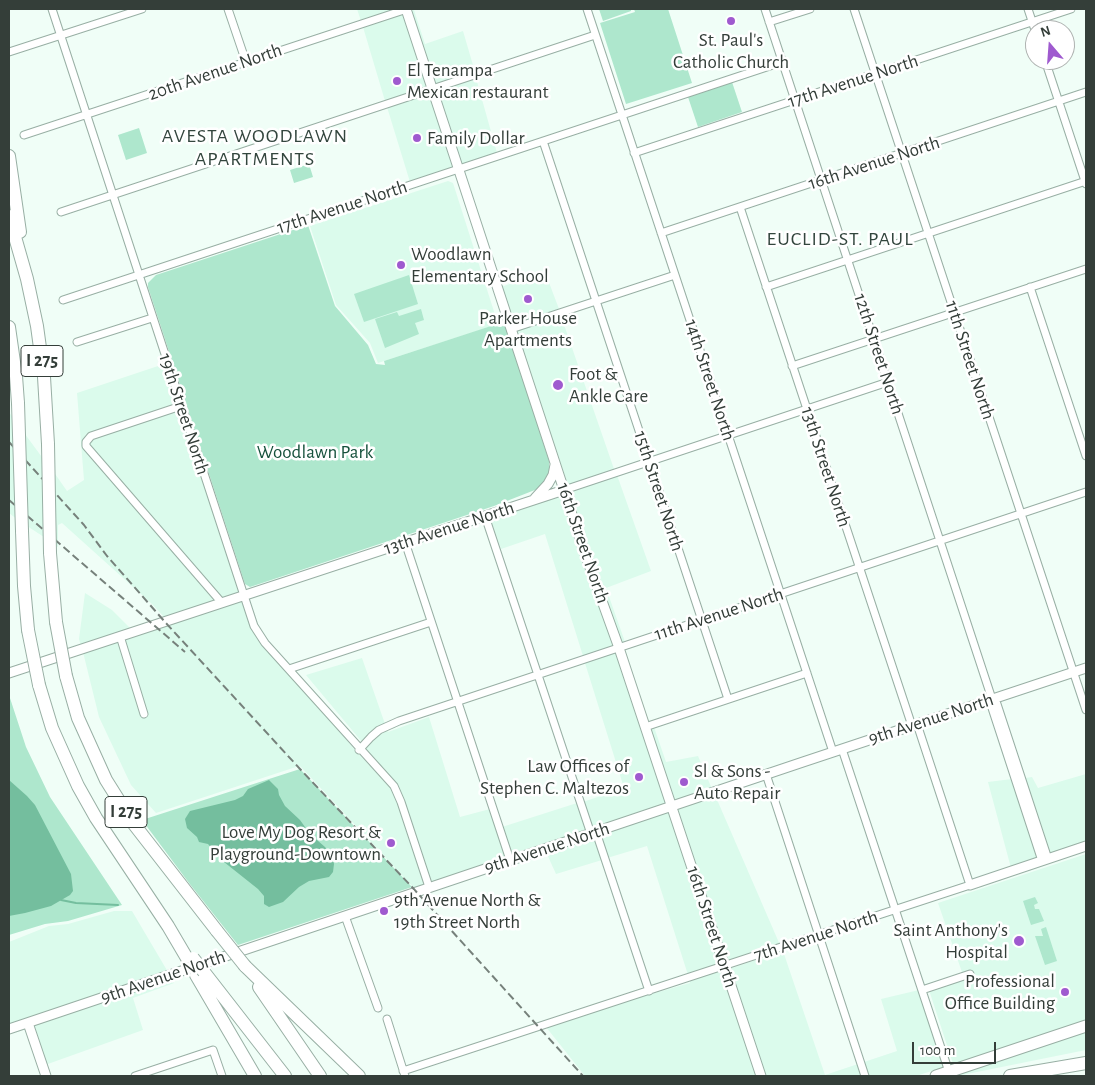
<!DOCTYPE html>
<style>
body{margin:0}
#map{position:relative;width:1095px;height:1085px;overflow:hidden;background:#f0fef7;font-family:"Alegreya Sans",sans-serif}
canvas{display:block}
.frame{position:absolute;inset:0;border:10px solid #343e39;pointer-events:none}
.north{position:absolute;left:1025px;top:20px;width:50px;height:50px;box-sizing:border-box;background:#fff;border:1px solid #aeb2b0;border-radius:50%;rotate:342deg;font-size:14px;font-weight:700;line-height:20px;text-align:center;color:#343e39}
.north::after{content:'';display:block;margin:auto;width:18px;height:22px;background:#9f5acf;clip-path:polygon(50% 0,100% 100%,50% 72%,0 100%)}
.scale{position:absolute;left:912px;top:1042px;width:84px;height:22px;box-sizing:border-box;border:2px solid #343e39;border-top:0;padding-left:6px;font-size:15px;line-height:18px;white-space:nowrap;color:#343e39;-webkit-text-stroke:4px #fff;paint-order:stroke}
</style>
<div id="map">
<canvas width="1095" height="1085"></canvas>
<div class="frame"></div>
<div class="north">N</div>
<div class="scale">100 m</div>
</div>
<script>
const context = document.querySelector('canvas').getContext('2d');
context.lineJoin = 'round';
function fill(path, color) { context.fillStyle = color; context.fill(path, 'evenodd'); }
const poly = rows => new Path2D(rows.map(r => 'M' + r).join(''));
function stroke(path, color, width, dash) { context.strokeStyle = color; context.lineWidth = width; context.lineCap = dash ? 'butt' : 'round'; context.setLineDash(dash || []); context.stroke(path); }
function label(font, color, halo, rows, align = 'center') {
  context.font = font + ' "Alegreya Sans",sans-serif'; context.lineWidth = 5; context.setLineDash([]); context.textBaseline = 'middle'; context.strokeStyle = halo; context.fillStyle = color; for (const [text, x, y, turn = 0] of rows) {
    context.save(); context.translate(x, y); context.rotate((+turn || 0) * Math.PI / 180); context.textAlign = isNaN(turn) ? turn : align; if (halo) context.strokeText(text, 0, 0); context.fillText(text, 0, 0); context.restore();
  }
}
fill(poly([
 [357,9,396,9,361,21],
 [414,10,425,44,463,31,475,72,434,85,410,11],
 [404,13,429,87,385,101,363,27],
 [476,78,497,153,460,165,436,91],
 [431,93,455,167,410,182,387,107],
 [448,181,453,183,498,324,378,363,370,343,336,305,310,226],
 [545,272,559,309,514,324,501,287],
 [561,316,614,469,568,485,516,331],
 [164,364,177,403,90,433,86,434,83,441,84,448,87,453,217,601,165,618,152,604,62,523,58,525,58,547,52,544,53,471,67,491,84,480,77,393],
 [179,410,240,593,223,599,89,445,89,443,93,439],
 [9,412,16,422,18,520,9,513],
 [22,430,47,464,47,539,24,524],
 [617,475,651,571,606,588,625,642,621,644,568,492],
 [562,494,615,645,583,656,545,534,501,549,490,518],
 [85,593,112,610,131,629,81,646,79,639],
 [242,599,252,628,263,645,328,717,355,750,391,788,395,795,426,885,412,890,413,887,301,767,299,766,156,813,131,785,99,717,83,652,118,641,142,717,147,716,124,639],
 [618,652,668,803,592,830,583,802,624,788,585,663],
 [362,658,385,724,369,734,362,742,306,675],
 [429,717,460,817,490,809,506,858,431,883,392,779,363,750,373,739,387,730,388,732],
 [654,727,666,762,698,756,712,789,673,802,649,729],
 [1086,774,1086,843,1050,855,1025,778,1032,777,1038,788],
 [1012,779,1039,859,1011,868,988,782],
 [715,795,780,945,726,962,675,808],
 [577,803,587,832,512,856,502,827],
 [670,810,721,964,688,975,647,846,607,858,600,834],
 [594,836,602,860,556,874,546,852],
 [1086,854,1086,1050,957,1076,929,990,964,978,938,903],
 [114,911,132,911,168,972,9,1026,9,942,49,926,68,924],
 [783,951,825,1075,858,1064,862,1076,764,1076,729,969],
 [723,970,758,1076,585,1076,546,1027,630,1000,690,983,690,981],
 [171,978,174,983,133,998,143,1030,45,1065,31,1025],
 [919,990,944,1067,916,1076,868,1076,864,1062,897,1051,881,999]
]), '#dbfbec');
fill(poly([
 [599,9,631,9,631,11,603,21],
 [634,9,668,9,692,83,626,104,600,23,635,12],
 [732,82,742,112,698,127,688,97],
 [139,128,147,153,126,160,118,135],
 [309,164,313,177,294,183,290,170],
 [308,225,335,306,368,345,376,364,385,365,384,361,494,325,500,327,506,325,549,461,549,476,540,488,494,506,250,587,245,584,148,287,148,283,156,275],
 [409,275,418,304,364,322,354,294],
 [421,309,424,320,415,323,419,334,385,348,375,319,397,312,399,316],
 [9,695,26,747,50,797,122,905,68,921,45,924,9,935],
 [300,769,412,887,238,945,189,883,142,820],
 [1035,897,1038,903,1034,905,1035,909,1039,909,1044,921,1031,925,1023,901],
 [1046,927,1057,961,1045,965,1035,936,1043,936,1041,929]
]), '#aee7cd');
fill(poly([
 [9,780,27,796,35,805,71,874,73,891,70,895,51,906,25,913,9,916],
 [269,780,278,789,279,795,285,806,300,820,310,834,325,847,332,856,334,864,333,872,329,877,309,881,299,887,283,902,269,907,264,904,264,896,258,889,224,862,208,844,199,842,197,837,187,828,185,819,190,811,235,800,243,796,248,789]
]), '#74be9e');
stroke(poly([
 [61,900,76,903,118,905]
]), '#74be9e', 2);
const minor = poly([
 [52,9,254,626,265,643,394,786,401,802,429,887],
 [228,9,246,62],
 [587,9,833,752],
 [765,9,992,699,997,704,1048,859],
 [854,9,1086,710],
 [1028,9,1035,30],
 [769,22,810,9],
 [9,52,142,9],
 [1045,60,1086,184],
 [24,135,407,9],
 [543,141,728,699],
 [634,153,1071,9],
 [740,207,912,726],
 [61,212,595,35],
 [661,233,1086,92],
 [766,287,1086,181],
 [1030,287,1086,456],
 [63,300,782,62],
 [511,329,675,275],
 [77,342,152,318],
 [792,366,1086,269],
 [181,406,91,436,86,442,86,446,222,603],
 [564,490,888,382],
 [485,516,591,834],
 [405,542,510,860],
 [120,636,144,714],
 [289,669,431,622],
 [992,699,991,705,1042,861],
 [645,727,807,673],
 [842,749,949,1072],
 [359,750,371,737,379,730,399,721,1086,492],
 [766,774,865,1076],
 [596,832,649,991],
 [345,916,378,1008],
 [922,990,970,974],
 [387,1019,405,1076],
 [403,1071,970,885,917,724],
 [135,1076,213,1050,222,1076]
]);
const tertiary = poly([
 [406,9,584,551,619,648,761,1076],
 [535,498,548,484,553,475,555,465],
 [9,673,564,490],
 [970,885,1086,846],
 [28,1023,46,1076],
 [9,1029,803,762,1086,668]
]);
const primary = poly([
 [936,1076,1086,1026]
]);
const motorway = poly([
 [9,156,20,232],
 [9,216,27,279,37,326,44,377,48,444],
 [9,327,16,376,18,403],
 [22,531,24,586,28,630],
 [50,553,56,622],
 [66,676,78,718,106,780,133,823,217,931],
 [39,685,52,728,78,786,96,818,168,926,188,960],
 [245,966,359,1076],
 [204,972,285,1076],
 [196,975,255,1076],
 [259,987,320,1076],
 [1010,1076,1086,1063]
]);
stroke(minor, '#98afa4', 9);
stroke(tertiary, '#98afa4', 11);
stroke(primary, '#98afa4', 13);
stroke(motorway, '#98afa4', 14);
stroke(minor, '#fff', 7);
stroke(tertiary, '#fff', 9);
stroke(primary, '#fff', 11);
stroke(motorway, '#fff', 12);
stroke(poly([
 [9,442,84,525,107,556,165,622,300,769,412,887,583,1076],
 [9,500,185,652]
]), '#76817b', 2, [8, 4]);
const motorwayBridge = poly([
 [18,403,22,531],
 [48,444,50,553],
 [56,622,66,676],
 [28,630,39,685],
 [217,931,245,966],
 [193,958,204,972]
]);
stroke(motorwayBridge, '#98afa4', 14, []);
stroke(motorwayBridge, '#fff', 12);
for (const [x, y, r, color] of [
 [731,21,5,"#9f5acf"],
 [397,81,5,"#9f5acf"],
 [417,138,5,"#9f5acf"],
 [401,265,5,"#9f5acf"],
 [528,299,5,"#9f5acf"],
 [558,385,6,"#9f5acf"],
 [639,777,5,"#9f5acf"],
 [684,782,5,"#9f5acf"],
 [391,843,5,"#9f5acf"],
 [384,911,5,"#9f5acf"],
 [1019,941,6,"#9f5acf"],
 [1065,992,5,"#9f5acf"]
]) { const dot = new Path2D(); dot.arc(x, y, r, 0, 2 * Math.PI); context.fillStyle = color; context.fill(dot); stroke(dot, '#fff', 2); }
for (const [x, y, w] of [
 [42,361,42],
 [126,812,42]
]) { const box = new Path2D(); box.roundRect(x - w / 2, y - 15.5, w, 31, 4); context.fillStyle = '#fff'; context.fill(box); stroke(box, '#343e39', 1); }
label('bold 18px', '#343e39', null, [
 ["I 275",42,361],
 ["I 275",126,812]
]);
label('19px', '#343e39', '#fff', [
 ["St. Paul's",731,40,"center"],
 ["Catholic Church",731,62,"center"],
 ["El Tenampa",407,70],
 ["Mexican restaurant",407,92],
 ["Family Dollar",427,138],
 ["Woodlawn",411,254],
 ["Elementary School",411,276],
 ["Parker House",528,318,"center"],
 ["Apartments",528,340,"center"],
 ["Foot &",569,374],
 ["Ankle Care",569,396],
 ["Law Offices of",629,766,"right"],
 ["Stephen C. Maltezos",629,788,"right"],
 ["Sl & Sons -",694,771],
 ["Auto Repair",694,793],
 ["Love My Dog Resort &",381,832,"right"],
 ["Playground-Downtown",381,854,"right"],
 ["9th Avenue North &",394,900],
 ["19th Street North",394,922],
 ["Saint Anthony's",1008,930,"right"],
 ["Hospital",1008,952,"right"],
 ["Professional",1055,981,"right"],
 ["Office Building",1055,1003,"right"]
], 'left');
label('19px', '#343e39', '#fff', [
 ["20th Avenue North",215,72,-19],
 ["17th Avenue North",853,81,-18],
 ["16th Avenue North",874,163,-18],
 ["17th Avenue North",342,207,-18],
 ["12th Street North",879,354,72],
 ["11th Street North",970,360,72],
 ["14th Street North",710,380,72],
 ["19th Street North",184,414,72],
 ["13th Street North",826,467,72],
 ["15th Street North",659,491,72],
 ["13th Avenue North",449,528,-18],
 ["16th Street North",583,543,71],
 ["11th Avenue North",719,614,-18],
 ["9th Avenue North",931,719,-18],
 ["9th Avenue North",547,848,-18],
 ["16th Street North",712,927,72],
 ["7th Avenue North",816,936,-18],
 ["9th Avenue North",163,977,-19]
]);
label('19px', '#16513c', '#fff', [
 ["Woodlawn Park",315,452]
]);
context.letterSpacing = '1px';
label('20px', '#33463e', '#fff', [
 ["AVESTA WOODLAWN",255,136],
 ["APARTMENTS",255,159],
 ["EUCLID-ST. PAUL",840,239]
]);
context.letterSpacing = '0px';
</script>
